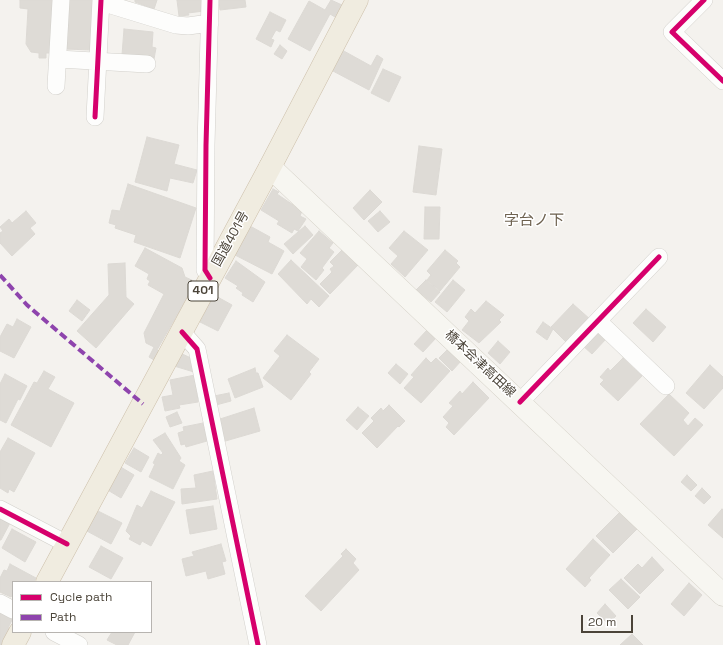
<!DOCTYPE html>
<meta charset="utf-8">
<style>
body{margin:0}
#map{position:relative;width:723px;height:645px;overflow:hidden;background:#f4f2ee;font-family:"Space Grotesk",sans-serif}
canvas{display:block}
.legend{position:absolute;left:12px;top:581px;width:140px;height:52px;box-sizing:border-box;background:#fff;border:1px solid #b7b4b0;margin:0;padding:5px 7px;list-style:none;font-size:12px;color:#4b4439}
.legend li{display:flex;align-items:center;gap:8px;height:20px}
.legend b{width:20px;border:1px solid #b7b4b0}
.scale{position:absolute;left:581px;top:615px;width:52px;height:18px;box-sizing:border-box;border:2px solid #4b4439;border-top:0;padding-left:5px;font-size:12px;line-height:14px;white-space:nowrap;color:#4b4439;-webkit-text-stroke:3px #fff;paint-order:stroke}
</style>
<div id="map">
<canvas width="723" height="645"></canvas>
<ul class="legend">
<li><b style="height:5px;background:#d6006c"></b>Cycle path</li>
<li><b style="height:5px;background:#8e44ad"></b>Path</li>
</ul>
<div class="scale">20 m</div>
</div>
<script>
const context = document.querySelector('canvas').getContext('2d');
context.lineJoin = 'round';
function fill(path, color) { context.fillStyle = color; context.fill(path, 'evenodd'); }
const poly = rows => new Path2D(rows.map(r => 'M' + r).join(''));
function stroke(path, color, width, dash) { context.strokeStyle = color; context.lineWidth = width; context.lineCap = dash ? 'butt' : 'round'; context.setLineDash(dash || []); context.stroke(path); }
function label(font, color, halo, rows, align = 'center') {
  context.font = font + ' "Space Grotesk","Noto Sans JP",sans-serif'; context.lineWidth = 3; context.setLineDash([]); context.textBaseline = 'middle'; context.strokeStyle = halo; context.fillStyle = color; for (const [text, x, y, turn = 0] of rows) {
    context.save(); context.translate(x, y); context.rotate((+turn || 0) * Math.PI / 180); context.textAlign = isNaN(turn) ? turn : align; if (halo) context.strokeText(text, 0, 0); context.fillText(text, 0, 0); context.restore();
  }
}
const building = poly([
 [20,0,56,0,54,53,46,53,46,58,39,58,39,53,31,52,26,44,28,9,20,8,20,0],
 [67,0,93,0,92,50,65,49,67,0],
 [135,0,157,0,154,9,135,2,135,0],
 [177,0,203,0,204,11,188,13,189,15,179,16,177,0],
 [219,0,245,0,246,7,220,10,219,0],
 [331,0,342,5,335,17,330,14,310,51,288,39,309,1,325,10,331,0],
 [270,12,286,20,280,32,276,30,271,39,274,40,271,47,256,39,270,12],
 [124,29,153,32,152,47,156,48,154,59,122,55,124,29],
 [280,45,287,51,282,59,274,54,280,45],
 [342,50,371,66,377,55,383,59,369,90,331,70,342,50],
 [383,69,401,77,389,102,371,93,383,69],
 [147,137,179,145,174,164,197,170,193,183,170,178,167,191,135,182,147,137],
 [419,146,442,149,436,195,413,192,419,146],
 [128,184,196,208,180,258,134,242,136,235,115,228,116,225,109,223,112,210,120,211,128,184],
 [273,189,279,192,277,194,302,211,300,216,306,219,298,231,294,229,292,233,277,224,279,221,261,210,273,189],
 [370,190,382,202,364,220,353,208,370,190],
 [425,207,440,207,439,239,424,239,425,207],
 [26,211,36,223,30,228,35,234,12,256,0,243,0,233,3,231,0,227,9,219,12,223,26,211],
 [380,211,390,222,378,232,368,221,380,211],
 [250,226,270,237,268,242,284,251,272,274,235,255,250,226],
 [305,226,313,235,293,254,284,244,305,226],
 [319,231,333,243,329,248,334,252,322,268,324,270,316,280,301,267,307,259,300,253,319,231],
 [404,231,428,250,405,277,391,264,398,256,389,248,404,231],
 [145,248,182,268,185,277,196,282,157,350,159,351,154,360,149,357,154,347,146,343,144,333,164,294,148,285,150,281,147,279,149,274,135,266,145,248],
 [342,250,358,265,330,294,320,284,332,272,330,269,334,266,330,262,342,250],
 [445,250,458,261,456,263,460,267,440,291,427,280,431,275,427,271,445,250],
 [291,260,329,296,319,307,311,299,307,304,278,274,291,260],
 [236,261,265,282,253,302,242,295,243,293,236,288,238,286,225,278,236,261],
 [125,263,126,297,134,304,96,348,77,331,109,295,108,264,125,263],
 [426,280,440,292,431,302,416,290,426,280],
 [453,280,465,290,447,312,435,302,453,280],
 [214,295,232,305,218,331,200,322,214,295],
 [77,300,90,310,82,321,69,311,77,300],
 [486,301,504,315,499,320,501,322,479,343,462,330,469,321,465,317,471,309,475,313,486,301],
 [573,304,591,320,568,344,551,327,573,304],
 [646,309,666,327,653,342,633,323,646,309],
 [17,319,31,327,14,358,0,351,0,337,7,324,13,327,17,319],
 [543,322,553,329,547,340,536,332,543,322],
 [427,330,436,338,423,352,414,344,427,330],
 [597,331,606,339,592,354,583,346,597,331],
 [287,335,319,359,309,372,311,374,291,400,263,378,280,356,274,351,287,335],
 [498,341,510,352,500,364,488,353,498,341],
 [448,349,461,361,452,371,439,358,448,349],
 [180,353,191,358,194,372,174,366,180,353],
 [426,358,431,363,436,358,450,371,421,403,404,388,414,377,411,375,426,358],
 [623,358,642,376,618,401,600,384,604,380,600,377,608,368,610,371,623,358],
 [396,364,408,374,400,384,388,373,396,364],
 [710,365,723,377,723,388,704,409,686,393,710,365],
 [255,368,256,373,258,373,263,387,235,398,228,379,255,368],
 [44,371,55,377,48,389,74,403,51,447,11,425,34,382,37,383,44,371],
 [5,374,27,386,20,400,18,399,6,423,0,420,0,384,5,374],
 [195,375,198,402,179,405,180,408,165,411,162,397,173,395,170,380,195,375],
 [473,382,489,398,454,435,446,427,449,423,443,417,453,406,449,403,460,391,462,394,473,382],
 [229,393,231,401,216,405,214,396,229,393],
 [669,394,689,413,683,420,688,426,695,418,703,425,674,456,640,424,669,394],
 [389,405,405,421,399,427,398,426,377,448,362,433,374,421,371,418,381,408,383,411,389,405],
 [358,407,369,416,357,430,346,420,358,407],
 [254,408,260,431,222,442,217,420,254,408],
 [177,412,182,423,170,427,166,417,177,412],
 [203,423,207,441,186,447,185,444,181,445,178,433,184,431,183,427,203,423],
 [165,433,181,458,179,461,185,465,173,489,149,477,155,464,153,463,158,453,161,455,163,453,153,440,165,433],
 [8,438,35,453,14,492,9,489,8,493,0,488,0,452,8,438],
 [134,448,149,457,141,472,125,463,134,448],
 [119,466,134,475,121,498,106,489,119,466],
 [213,471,217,499,182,504,181,489,196,488,194,475,213,471],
 [687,475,697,485,691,491,681,482,687,475],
 [702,488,711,497,704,504,695,496,702,488],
 [151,491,175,502,151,546,142,541,140,545,129,539,131,536,126,531,137,505,142,508,151,491],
 [213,506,217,529,190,534,186,510,213,506],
 [722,509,723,510,723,538,708,525,722,509],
 [96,510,122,523,111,544,85,530,96,510],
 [620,512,637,529,613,553,596,536,620,512],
 [0,515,11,521,1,540,0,540,0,515],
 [12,529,36,542,25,562,2,548,12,529],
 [593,539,610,555,589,578,591,580,585,587,566,569,593,539],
 [221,544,226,561,222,562,225,574,208,579,206,571,186,576,182,559,194,556,192,552,221,544],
 [101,546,123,558,111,579,89,567,101,546],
 [346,549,356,559,353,563,359,570,321,611,305,596,343,556,341,554,346,549],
 [652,557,664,570,640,594,624,578,638,564,642,568,652,557],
 [10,564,36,578,34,582,13,582,13,594,11,597,0,592,0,578,4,570,7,571,10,564],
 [621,579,640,597,628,609,609,590,621,579],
 [689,583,702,595,684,616,671,604,689,583],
 [605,604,616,616,608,624,597,613,605,604],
 [0,611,13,618,8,628,10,629,2,645,0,645,0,611],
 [112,632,135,632,128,645,117,645,107,640,112,632],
 [632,634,643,645,620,645,632,634]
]);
fill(building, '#dedbd6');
stroke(building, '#dcd9d4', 1);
const minor = poly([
 [704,0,672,32,723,81],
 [101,2,176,25,188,26,210,23],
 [58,59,147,64],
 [56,86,61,0],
 [95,117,101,0],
 [210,278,205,270,206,145,210,0],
 [598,321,666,386],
 [182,332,197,349,258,645],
 [520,402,659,257],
 [0,509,67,544],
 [0,603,13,610],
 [54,632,79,645]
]);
const secondary = poly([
 [270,167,723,595]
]);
const trunk = poly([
 [47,582,270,167,357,0],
 [13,645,20,632]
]);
stroke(minor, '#d2d0cb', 18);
stroke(secondary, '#d3cfc5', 23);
stroke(trunk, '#ccbfa9', 23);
stroke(minor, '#fdfdfc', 17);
stroke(secondary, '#f7f6f1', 22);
stroke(trunk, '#f0ece0', 22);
stroke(poly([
 [0,275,27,305,143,404]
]), '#8e44ad', 4, [8, 4]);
stroke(poly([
 [704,0,672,32,723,81],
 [95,117,101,0],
 [210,278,205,270,206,145,210,0],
 [182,332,197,349,258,645],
 [520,402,659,257],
 [0,509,67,544]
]), '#d6006c', 5);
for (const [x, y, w] of [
 [203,291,30]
]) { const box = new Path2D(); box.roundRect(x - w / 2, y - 10, w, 20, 3); context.fillStyle = '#fff'; context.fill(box); stroke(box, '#4b4439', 1); }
label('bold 12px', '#4b4439', null, [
 ["401",203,291]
]);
label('13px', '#4b4439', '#fff', [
 ["国道401号",231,239,-61],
 ["橋本会津高田線",480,364,43]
]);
label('15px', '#6e6250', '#fff', [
 ["字台ノ下",534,221]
]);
</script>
